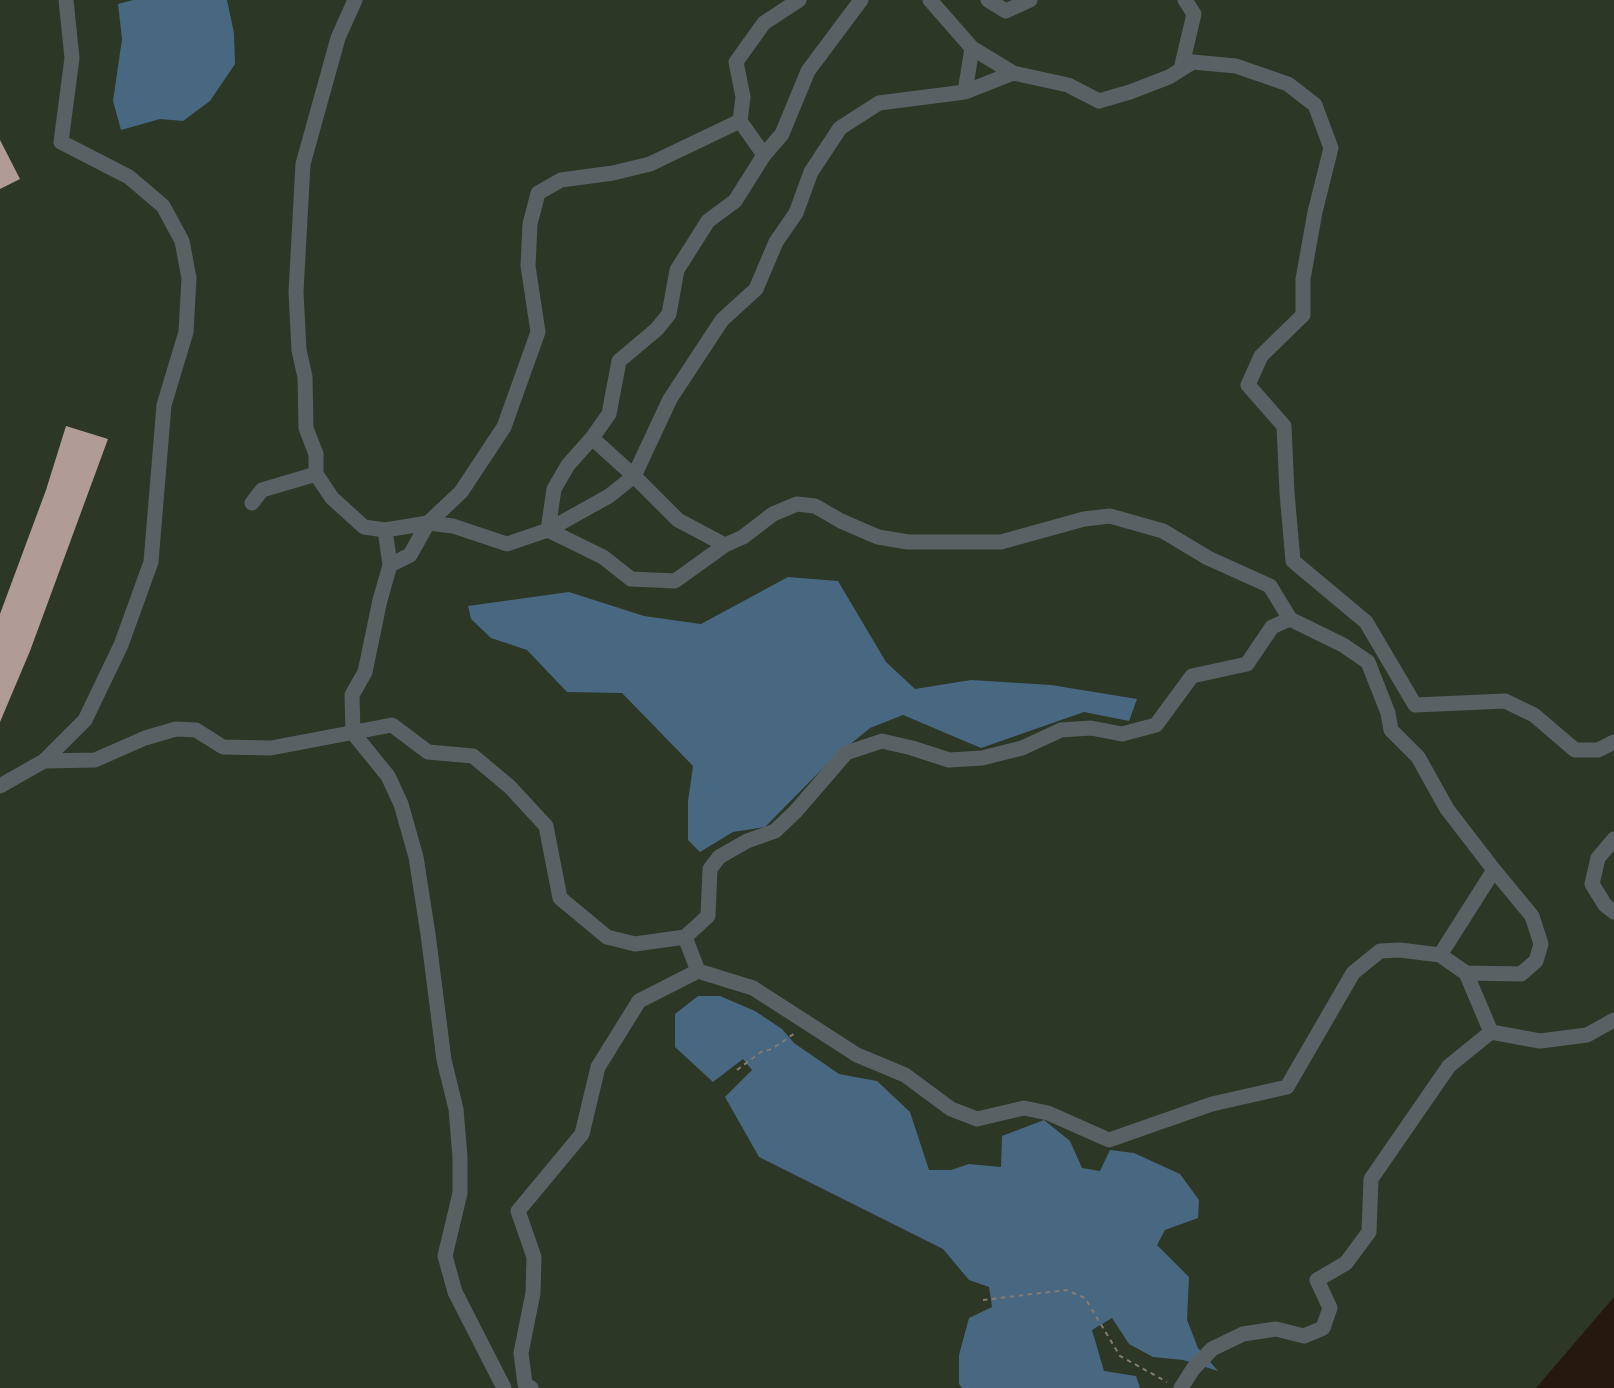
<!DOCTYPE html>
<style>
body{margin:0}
canvas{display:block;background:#25190e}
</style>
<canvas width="1614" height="1388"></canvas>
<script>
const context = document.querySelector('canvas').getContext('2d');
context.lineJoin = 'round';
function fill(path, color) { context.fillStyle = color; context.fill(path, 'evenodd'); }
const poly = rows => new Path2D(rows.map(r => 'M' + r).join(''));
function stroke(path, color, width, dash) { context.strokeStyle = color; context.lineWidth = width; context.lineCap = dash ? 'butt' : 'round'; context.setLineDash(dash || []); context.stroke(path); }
fill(poly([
 [0,0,1614,0,1614,1297,1536,1388,0,1388]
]), '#2c3725');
fill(poly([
 [133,0,227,0,234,33,235,64,210,101,183,121,160,119,121,130,113,101,122,39,118,4],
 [788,577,838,581,886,662,915,689,971,680,1051,685,1137,699,1129,721,1084,712,981,748,903,715,870,728,831,760,765,827,733,832,700,852,688,840,688,801,693,766,622,693,567,692,527,650,491,638,471,619,468,606,569,592,644,616,701,624],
 [698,996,720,996,755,1011,782,1029,794,1043,839,1074,877,1081,910,1112,929,1170,951,1170,969,1164,1001,1167,1002,1136,1044,1120,1070,1141,1082,1168,1100,1171,1110,1150,1134,1153,1180,1174,1199,1200,1198,1218,1165,1230,1157,1245,1189,1277,1187,1320,1198,1348,1218,1371,1183,1360,1153,1357,1129,1344,1112,1318,1092,1330,1104,1371,1136,1376,1140,1388,962,1388,959,1384,959,1355,969,1318,992,1307,989,1287,969,1280,943,1249,759,1157,725,1097,752,1070,743,1059,713,1082,675,1047,675,1014]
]), '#486780');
fill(poly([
 [0,140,20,179,0,189],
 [66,426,108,439,30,651,0,722,0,614,46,490]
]), '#b19b97');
stroke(poly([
 [737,1070,761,1052,772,1049,795,1033],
 [983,1300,1066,1290,1085,1298,1120,1356,1167,1382]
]), '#857b72', 2, [4.5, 4.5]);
stroke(poly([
 [355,0,338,38,303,164,296,292,299,350,305,377,306,428,316,454,316,474,332,498,364,527,385,530,428,523,410,555,390,565,385,530],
 [930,0,972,48],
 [988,0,1006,11,1030,0],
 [1181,69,1194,14,1185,0],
 [965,92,972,48,1013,73],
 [764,155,782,134,808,71,861,0],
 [592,438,634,476,678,520,725,545],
 [252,503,262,490,316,474],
 [428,523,453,526,507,544,548,530,609,496,634,476,670,399,722,320,756,289,776,242,796,213,811,172,840,128,879,103,965,92,1013,73,1068,85,1099,101,1130,92,1169,77,1193,62,1236,66,1288,84,1315,105,1331,148,1315,212,1303,279,1303,315,1261,356,1248,385,1284,426,1287,493,1293,561,1366,622,1415,705,1505,701,1534,715,1575,750,1598,750,1614,742],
 [428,523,461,492,504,427,538,332,528,266,530,224,538,193,561,180,613,173,650,164,740,121,743,97,736,62,764,23,799,0],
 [548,530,603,557,631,579,675,581,725,545,743,537,773,514,797,504,815,506,841,521,878,537,908,542,1001,542,1084,519,1110,516,1163,531,1208,558,1270,586,1290,619],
 [548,530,554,489,568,465,592,438,609,414,619,361,657,329,669,314,677,270,708,221,735,201,764,155,740,121],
 [390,565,380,600,365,672,352,695,353,733,388,776,401,804,416,857,428,934,444,1060,456,1109,460,1157,460,1193,445,1256,455,1292,504,1388],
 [44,761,95,760,145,738,176,729,196,730,223,747,271,748,392,725,428,752,473,756,510,787,546,826,560,898,607,937,635,944,685,937,708,916,710,869,719,857,747,841,775,831,796,811,846,753,882,741,912,748,949,760,982,758,1022,748,1061,730,1091,728,1122,734,1156,725,1192,676,1247,664,1272,627,1290,619,1343,645,1368,662,1388,713,1391,730,1418,757,1447,809,1494,870,1440,955,1400,950,1380,951,1353,973,1287,1087,1212,1104,1109,1140,1048,1113,1024,1108,977,1119,951,1109,905,1075,857,1055,753,988,698,971,639,1001,598,1067,582,1134,518,1211,534,1257,533,1293,521,1353,525,1384,531,1388],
 [0,786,44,761,85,720,121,645,151,562,164,405,186,332,189,278,182,241,163,206,129,177,61,142,72,58,66,0],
 [1614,839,1598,858,1592,884,1605,905,1614,912],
 [685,937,698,971],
 [1440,955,1466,973,1491,1032],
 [1466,973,1521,974,1536,961,1541,944,1532,916,1494,870],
 [1181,1388,1193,1369,1212,1349,1243,1334,1276,1329,1304,1336,1323,1328,1330,1308,1317,1280,1346,1263,1369,1232,1371,1179,1449,1066,1491,1032,1540,1041,1587,1035,1614,1020]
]), '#596165', 15);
</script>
